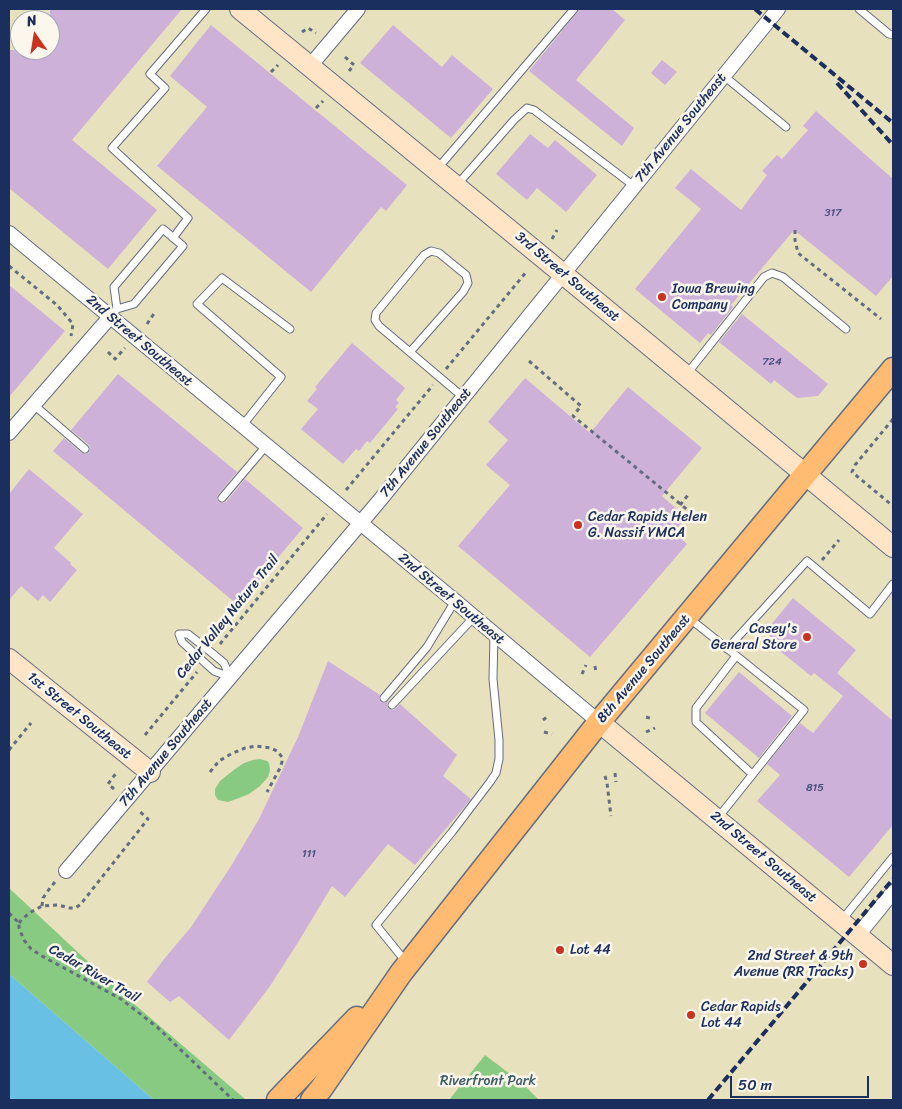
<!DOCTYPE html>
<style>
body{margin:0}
#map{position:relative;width:902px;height:1109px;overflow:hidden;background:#e8e1be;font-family:Sriracha,sans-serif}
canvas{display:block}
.frame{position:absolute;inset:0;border:10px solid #1b2f5e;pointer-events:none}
.north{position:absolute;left:10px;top:10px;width:50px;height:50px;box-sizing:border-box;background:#fbf7ec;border:1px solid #a1a7b3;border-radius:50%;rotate:347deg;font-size:14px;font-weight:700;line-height:20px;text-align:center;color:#1b2f5e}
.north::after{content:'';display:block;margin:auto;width:18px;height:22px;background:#c8321e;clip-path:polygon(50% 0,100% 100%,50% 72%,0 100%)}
.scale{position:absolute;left:730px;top:1076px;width:139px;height:22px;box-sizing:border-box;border:2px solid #1b2f5e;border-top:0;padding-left:6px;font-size:15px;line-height:18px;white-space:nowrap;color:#1b2f5e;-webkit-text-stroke:4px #fbf7ec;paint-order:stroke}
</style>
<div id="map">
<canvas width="902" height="1109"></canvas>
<div class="frame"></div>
<div class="north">N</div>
<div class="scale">50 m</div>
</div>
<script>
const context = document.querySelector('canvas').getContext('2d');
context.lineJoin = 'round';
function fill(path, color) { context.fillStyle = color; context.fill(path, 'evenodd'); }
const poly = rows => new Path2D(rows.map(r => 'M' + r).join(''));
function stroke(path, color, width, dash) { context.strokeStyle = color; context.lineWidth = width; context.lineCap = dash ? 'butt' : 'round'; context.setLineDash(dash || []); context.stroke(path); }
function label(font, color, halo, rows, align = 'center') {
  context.font = font + ' Sriracha,sans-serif'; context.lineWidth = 5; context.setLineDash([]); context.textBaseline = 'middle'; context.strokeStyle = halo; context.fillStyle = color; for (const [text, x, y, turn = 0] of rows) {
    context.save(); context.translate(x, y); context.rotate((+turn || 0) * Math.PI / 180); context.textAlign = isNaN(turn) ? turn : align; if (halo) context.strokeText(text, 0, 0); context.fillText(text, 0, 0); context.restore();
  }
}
fill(poly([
 [260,759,267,761,269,763,270,770,268,777,260,786,249,794,239,798,228,802,218,800,215,795,215,789,220,781,235,769,244,763,253,760],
 [9,888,126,997,245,1099,248,1100,154,1100,9,974],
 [485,1055,522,1083,539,1100,449,1100]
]), '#89ca82');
fill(poly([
 [9,974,154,1100,9,1100]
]), '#68c0e5');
fill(poly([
 [50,9,182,9,72,140,157,210,108,269,9,188,9,50,50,50],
 [580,9,612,9,625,20,576,80,634,128,622,146,529,71],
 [211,25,407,185,386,211,381,207,311,292,157,166,207,107,170,76],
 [393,25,442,67,452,55,493,89,451,138,360,63],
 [662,60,677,72,665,85,651,73],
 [816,111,893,179,893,276,876,296,794,230,731,305,733,307,711,335,708,333,700,343,635,289,701,209,675,188,691,169,741,210,767,175,762,171,777,155,782,159,808,130,803,126],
 [530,134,548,148,555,140,597,175,566,212,537,188,527,200,496,174],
 [9,285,65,331,9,397],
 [742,314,828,384,818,396,797,398,774,380,771,384,719,342],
 [352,343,405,388,396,400,399,403,395,407,398,409,370,443,367,441,359,451,356,449,343,464,301,429,318,409,307,401,317,389,315,387],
 [118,374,237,472,218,495,217,499,219,502,222,503,226,502,245,479,303,528,238,605,53,451,64,438,82,453,86,454,89,452,90,450,89,445,71,430],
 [525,378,590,433,628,387,702,448,662,496,686,517,674,532,687,544,590,657,458,546,510,485,486,465,508,440,488,422],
 [29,469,83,514,54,548,71,563,70,564,77,570,50,602,43,595,38,601,21,586,9,600,9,494],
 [793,598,856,650,837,673,893,721,893,825,849,877,757,801,780,775,767,764,800,723,813,733,843,696,814,673,811,676,775,647,779,643,765,632],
 [328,661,380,695,379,699,381,702,385,703,388,701,387,706,389,709,394,710,400,704,457,755,443,776,471,799,415,865,388,844,345,897,332,886,297,944,270,986,229,1040,179,996,170,1002,147,982,164,959,191,927,231,866,259,819,298,737],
 [739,672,792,716,759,758,705,713]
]), '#ceb1d9');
const lane = poly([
 [859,9,889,34,893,35],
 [724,76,786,127],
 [438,168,574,9],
 [457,185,514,120,527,108,534,110,634,186],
 [173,238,188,218,112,148,165,88,150,74,206,9],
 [110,317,117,309,134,304,183,246,163,229,114,287,117,309],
 [410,352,463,292,468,283,466,275,439,253,431,251,424,255,376,313,375,320,379,326,463,397],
 [686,375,764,277,772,273,783,277,846,329],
 [34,405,85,449],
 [242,426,281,377,197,304,222,278,290,329],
 [222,498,266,446],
 [689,618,804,710,717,819],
 [179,634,188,634,212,653,224,663,230,677,214,671,182,642,179,634],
 [727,649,807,561,870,614,893,584],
 [736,656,696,708,696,722,752,774],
 [384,698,427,647,455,601],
 [392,705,474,617],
 [841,921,893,857],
 [406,962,376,925,452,832,490,782,496,773,499,759,499,740,493,679,494,635]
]);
const street = poly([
 [310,66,358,9],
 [9,233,455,601,599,722],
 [9,433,110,317],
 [66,871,380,500,778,9],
 [858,935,893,892]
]);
const secondary = poly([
 [240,9,563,274,893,547],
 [9,659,150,772],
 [599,722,893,965]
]);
const primary = poly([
 [278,1100,357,1018],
 [312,1100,321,1089,401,973,599,722,893,369]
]);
stroke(lane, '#636d80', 9);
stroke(street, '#636d80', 16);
stroke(secondary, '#636d80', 22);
stroke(primary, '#636d80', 25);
stroke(poly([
 [302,32,308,28,316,33],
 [345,57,354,65,349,71],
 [271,72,278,65],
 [316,108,323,101],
 [795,230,795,240,798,253,881,319],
 [552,239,557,230],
 [9,266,57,305,73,324,71,336],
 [147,324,155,312],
 [108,352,115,359,125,348],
 [529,361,581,406,573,416,695,516],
 [446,369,527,271],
 [893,419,855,465,852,472,893,506],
 [346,490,433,385],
 [680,505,688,495],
 [822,560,839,540],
 [220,644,327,514],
 [595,666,596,673],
 [582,674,586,665],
 [646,717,653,719],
 [543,720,547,717],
 [544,732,552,734],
 [646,732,655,728],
 [145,735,197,672],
 [9,750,31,723],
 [210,772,219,761,231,754,245,748,256,746,271,748,277,751,282,757,282,762,280,768,267,792],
 [615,773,616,782],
 [605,776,607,783,611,816],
 [114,789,108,784,117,772],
 [42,906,43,898,50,888,55,882],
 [9,913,19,923,19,928,24,940,31,949,42,956,121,999,157,1027,233,1100],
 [19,923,22,919,31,912,42,906,58,905,70,908,75,908,80,905,148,819,138,810]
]), '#636d80', 3, [4, 4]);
stroke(lane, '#fff', 7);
stroke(street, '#fff', 14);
stroke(secondary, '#ffe4c6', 20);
stroke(primary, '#ffbb71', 22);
stroke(poly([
 [755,9,893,123],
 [837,83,893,145],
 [708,1100,893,879]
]), '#1b2f5e', 4, [8, 4]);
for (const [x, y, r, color] of [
 [662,297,5,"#c8321e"],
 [578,525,5,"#c8321e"],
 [807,637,5,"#c8321e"],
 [560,950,5,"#c8321e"],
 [863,964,5,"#c8321e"],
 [691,1015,5,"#c8321e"]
]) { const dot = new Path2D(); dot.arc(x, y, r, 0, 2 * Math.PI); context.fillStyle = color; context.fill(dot); stroke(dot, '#fbf7ec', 2); }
label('11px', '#48507d', null, [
 ["317",833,213],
 ["724",772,362],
 ["815",815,788],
 ["111",309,854]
]);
label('14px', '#1b2f5e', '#fbf7ec', [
 ["7th Avenue Southeast",681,128,-51],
 ["3rd Street Southeast",567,277,40],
 ["2nd Street Southeast",139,341,40],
 ["7th Avenue Southeast",426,443,-51],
 ["2nd Street Southeast",451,599,40],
 ["Cedar Valley Nature Trail",228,617,-51],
 ["8th Avenue Southeast",644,669,-50],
 ["1st Street Southeast",79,716,39],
 ["7th Avenue Southeast",166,753,-50],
 ["2nd Street Southeast",763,857,40],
 ["Cedar River Trail",94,974,30]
]);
label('14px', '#1b2f5e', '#fbf7ec', [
 ["Iowa Brewing",672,289],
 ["Company",672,305],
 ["Cedar Rapids Helen",588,517],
 ["G. Nassif YMCA",588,533],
 ["Casey's",797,629,"right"],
 ["General Store",797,645,"right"],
 ["Lot 44",570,950],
 ["2nd Street & 9th",853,956,"right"],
 ["Avenue (RR Tracks)",853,972,"right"],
 ["Cedar Rapids",701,1007],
 ["Lot 44",701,1023]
], 'left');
label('14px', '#3c5e69', '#fbf7ec', [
 ["Riverfront Park",488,1081]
]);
</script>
